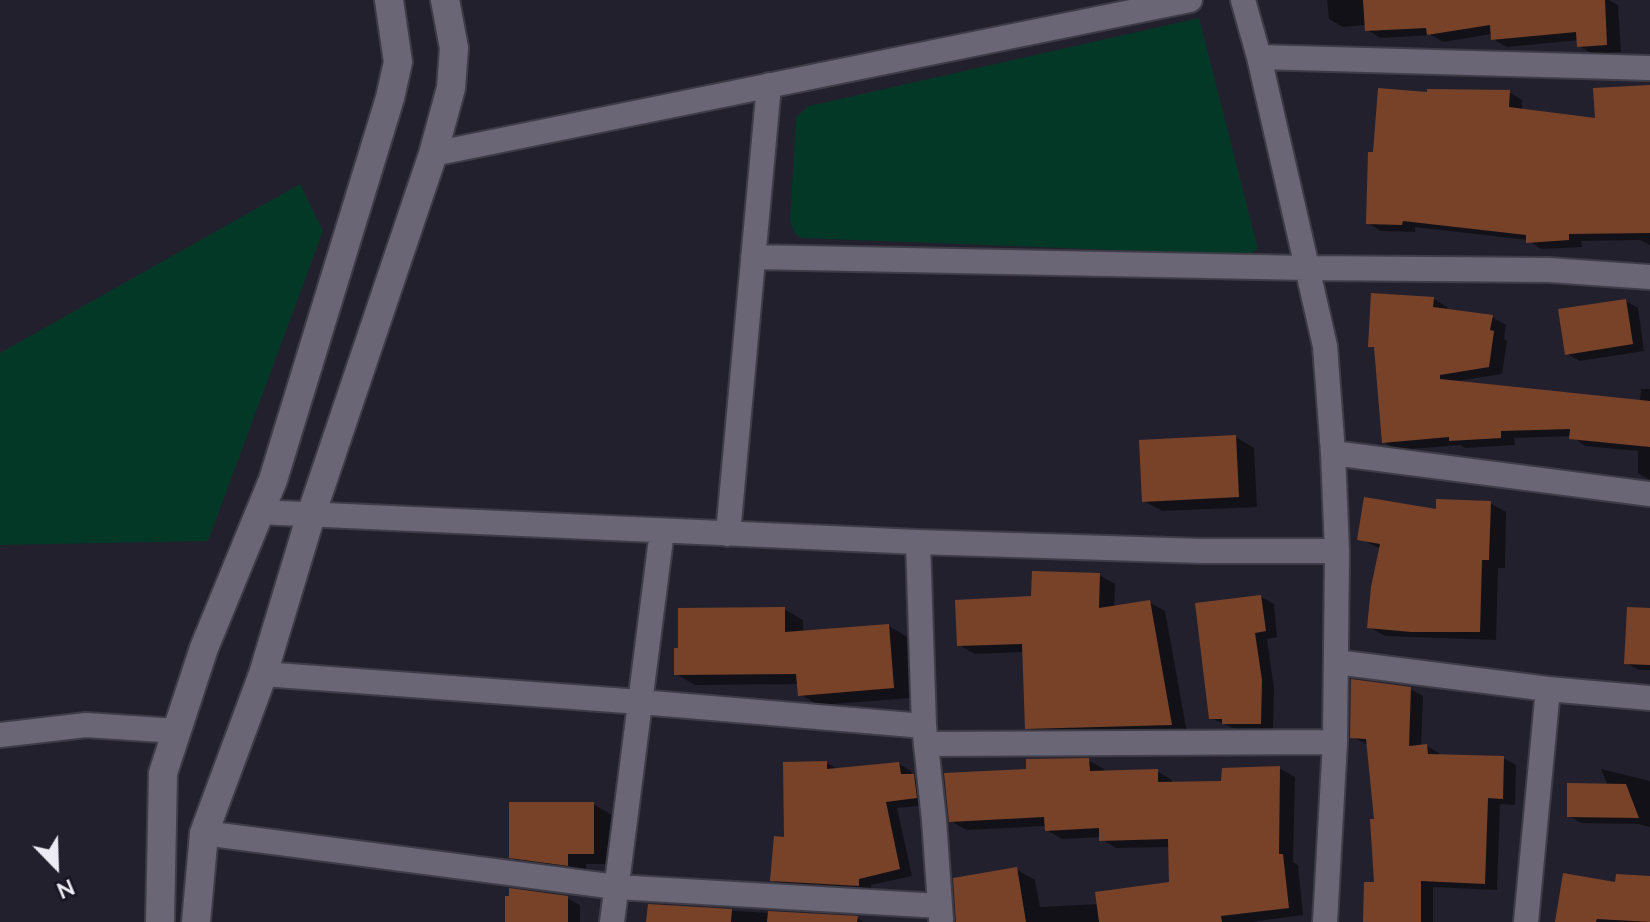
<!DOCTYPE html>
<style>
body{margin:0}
#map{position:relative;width:1650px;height:922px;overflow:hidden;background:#23202e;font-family:"Nunito Sans",sans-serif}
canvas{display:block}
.north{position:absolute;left:16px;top:826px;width:80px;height:80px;-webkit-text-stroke:6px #1a1724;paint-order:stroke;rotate:157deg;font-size:22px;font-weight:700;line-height:32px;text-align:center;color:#edebf4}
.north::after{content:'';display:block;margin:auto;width:28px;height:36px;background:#edebf4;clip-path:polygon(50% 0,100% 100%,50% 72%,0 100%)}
</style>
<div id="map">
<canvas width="1650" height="922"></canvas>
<div class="north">N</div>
</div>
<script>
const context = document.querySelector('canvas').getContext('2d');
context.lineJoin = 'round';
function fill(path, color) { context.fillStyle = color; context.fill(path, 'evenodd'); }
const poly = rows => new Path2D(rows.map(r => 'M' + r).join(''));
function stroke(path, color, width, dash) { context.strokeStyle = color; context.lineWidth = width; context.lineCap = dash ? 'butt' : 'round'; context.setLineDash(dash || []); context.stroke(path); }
fill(poly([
 [1199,18,1258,249,1248,255,802,238,795,234,790,221,796,117,809,106],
 [300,184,323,231,208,541,0,545,0,353]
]), '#043826');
fill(poly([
 [1327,0,1609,0,1618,5,1621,52,1593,54,1579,46,1579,40,1507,47,1493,39,1492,34,1443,42,1431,35,1381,38,1367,30,1366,25,1343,27,1329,19],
 [1650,87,1650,245,1640,240,1581,241,1582,247,1541,249,1528,240,1415,227,1415,232,1381,231,1368,223,1374,154,1429,94,1509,92,1522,100,1522,111,1597,120],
 [1434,299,1447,307,1447,311,1492,317,1506,325,1504,339,1507,341,1502,374,1457,381,1640,402,1641,389,1650,389,1650,480,1638,473,1638,451,1585,446,1572,436,1514,438,1515,445,1465,448,1460,445,1398,450,1384,442,1376,349,1370,345],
 [1626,301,1638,308,1644,351,1580,361,1567,354],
 [1236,437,1254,448,1257,507,1162,511,1144,501],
 [1490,503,1506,512,1505,568,1498,568,1496,640,1385,636,1369,627,1381,549,1360,539,1438,512],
 [1099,575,1115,584,1114,607,1149,602,1165,611,1187,733,1043,737,1027,727,1024,652,975,654,959,645,1033,598],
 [1261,597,1274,604,1277,637,1267,639,1274,689,1273,730,1237,730,1211,718],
 [784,609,803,620,803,633,889,626,907,637,912,698,818,705,800,694,799,684,695,685,676,674],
 [1650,610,1650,670,1639,670,1626,663],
 [1410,689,1423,696,1421,746,1427,746,1439,753,1440,756,1503,758,1516,765,1515,805,1500,804,1497,890,1433,887,1433,922,1365,922,1376,884,1376,821,1368,745,1352,737],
 [1088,760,1104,769,1104,772,1157,771,1172,780,1172,784,1223,783,1279,768,1295,777,1293,862,1298,865,1303,915,1251,922,959,922,1016,869,1035,880,1040,907,1098,904,1171,884,1170,847,1116,848,1101,839,1101,837,1062,839,1047,830,1047,826,966,830,951,821,1028,771],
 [827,763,839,770,899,764,911,771,912,776,926,783,928,805,897,808,912,876,871,885,871,892,785,887,772,880,786,839],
 [1601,769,1650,781,1650,827,1638,824,1581,823,1569,816,1608,786],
 [593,804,612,815,612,864,586,864,586,875,530,868,511,857],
 [1650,878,1650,922,1557,922,1617,884],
 [567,898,580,905,580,922,507,922],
 [650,906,857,918,864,922,648,922]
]), '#0007');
fill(poly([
 [1363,0,1605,0,1607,45,1577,47,1576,32,1491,40,1490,25,1427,35,1426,28,1365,31],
 [1650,85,1650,233,1569,234,1569,240,1526,243,1526,235,1403,221,1402,225,1366,224,1368,152,1373,152,1378,88,1427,92,1427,89,1510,90,1509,107,1595,118,1593,88],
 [1371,293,1434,297,1433,307,1493,315,1490,330,1494,331,1489,367,1440,375,1440,379,1650,401,1650,447,1569,439,1570,429,1501,431,1501,438,1449,441,1449,437,1382,443,1374,347,1368,347],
 [1626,299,1633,344,1565,355,1558,309],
 [1236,435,1239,497,1142,502,1139,440],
 [1364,497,1436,509,1436,499,1491,501,1489,560,1482,560,1480,632,1411,632,1367,628,1371,587,1380,544,1357,540],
 [1032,571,1100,573,1099,608,1150,600,1172,725,1025,729,1022,644,957,646,955,600,1031,596],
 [1261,595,1266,631,1255,633,1262,680,1261,724,1222,724,1222,719,1209,719,1195,603],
 [785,607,785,632,889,624,894,688,798,696,796,674,674,675,674,648,678,648,678,608],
 [1627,607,1650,608,1650,665,1624,664],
 [1351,679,1411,687,1409,746,1427,744,1428,754,1504,756,1503,799,1488,798,1485,884,1421,881,1421,922,1363,922,1364,882,1374,882,1370,819,1374,819,1366,739,1350,738],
 [1089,758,1090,771,1158,769,1158,782,1221,781,1222,768,1280,766,1279,854,1283,854,1289,908,1221,916,1222,922,1099,922,1095,892,1169,882,1168,839,1099,841,1099,828,1045,831,1044,817,949,822,944,773,1026,769,1026,759],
 [827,761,827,769,899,762,901,774,914,774,917,798,886,802,900,869,859,879,859,886,770,881,774,836,784,837,783,762],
 [1567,783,1626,784,1639,818,1567,817],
 [509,802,594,802,594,854,568,854,568,866,509,858],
 [1017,867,1026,922,956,922,953,878],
 [1563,873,1615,882,1616,874,1650,876,1650,922,1597,919,1596,922,1555,922],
 [509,888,568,896,568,922,505,922,505,896,509,896],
 [648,904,732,909,731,922,646,922],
 [768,911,858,916,857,922,767,922]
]), '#784229');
const minor = poly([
 [1243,0,1259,57,1325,346,1333,453,1337,551,1335,742,1325,922],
 [1259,57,1650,68],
 [433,154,1190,0],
 [753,257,1307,268,1549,270,1650,277],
 [1333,453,1650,494],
 [259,512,918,542,1202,551,1337,551],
 [728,534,769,85],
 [918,542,924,726,934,820,941,919],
 [1336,662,1548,689,1650,698],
 [263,674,640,702,924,726],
 [0,735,86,725,177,731],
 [926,744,1335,742],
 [204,833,616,887,940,906],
 [612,922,662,531],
 [1526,922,1548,689]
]);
const tertiary = poly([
 [160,922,163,773,204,648,273,480,390,98,398,62,389,0],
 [196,922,204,833,263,674,311,515,433,154,451,88,454,48,445,0]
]);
stroke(minor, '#3e3c47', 28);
stroke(tertiary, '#3e3c47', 32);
stroke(minor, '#6a6676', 24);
stroke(tertiary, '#6a6676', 28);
</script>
